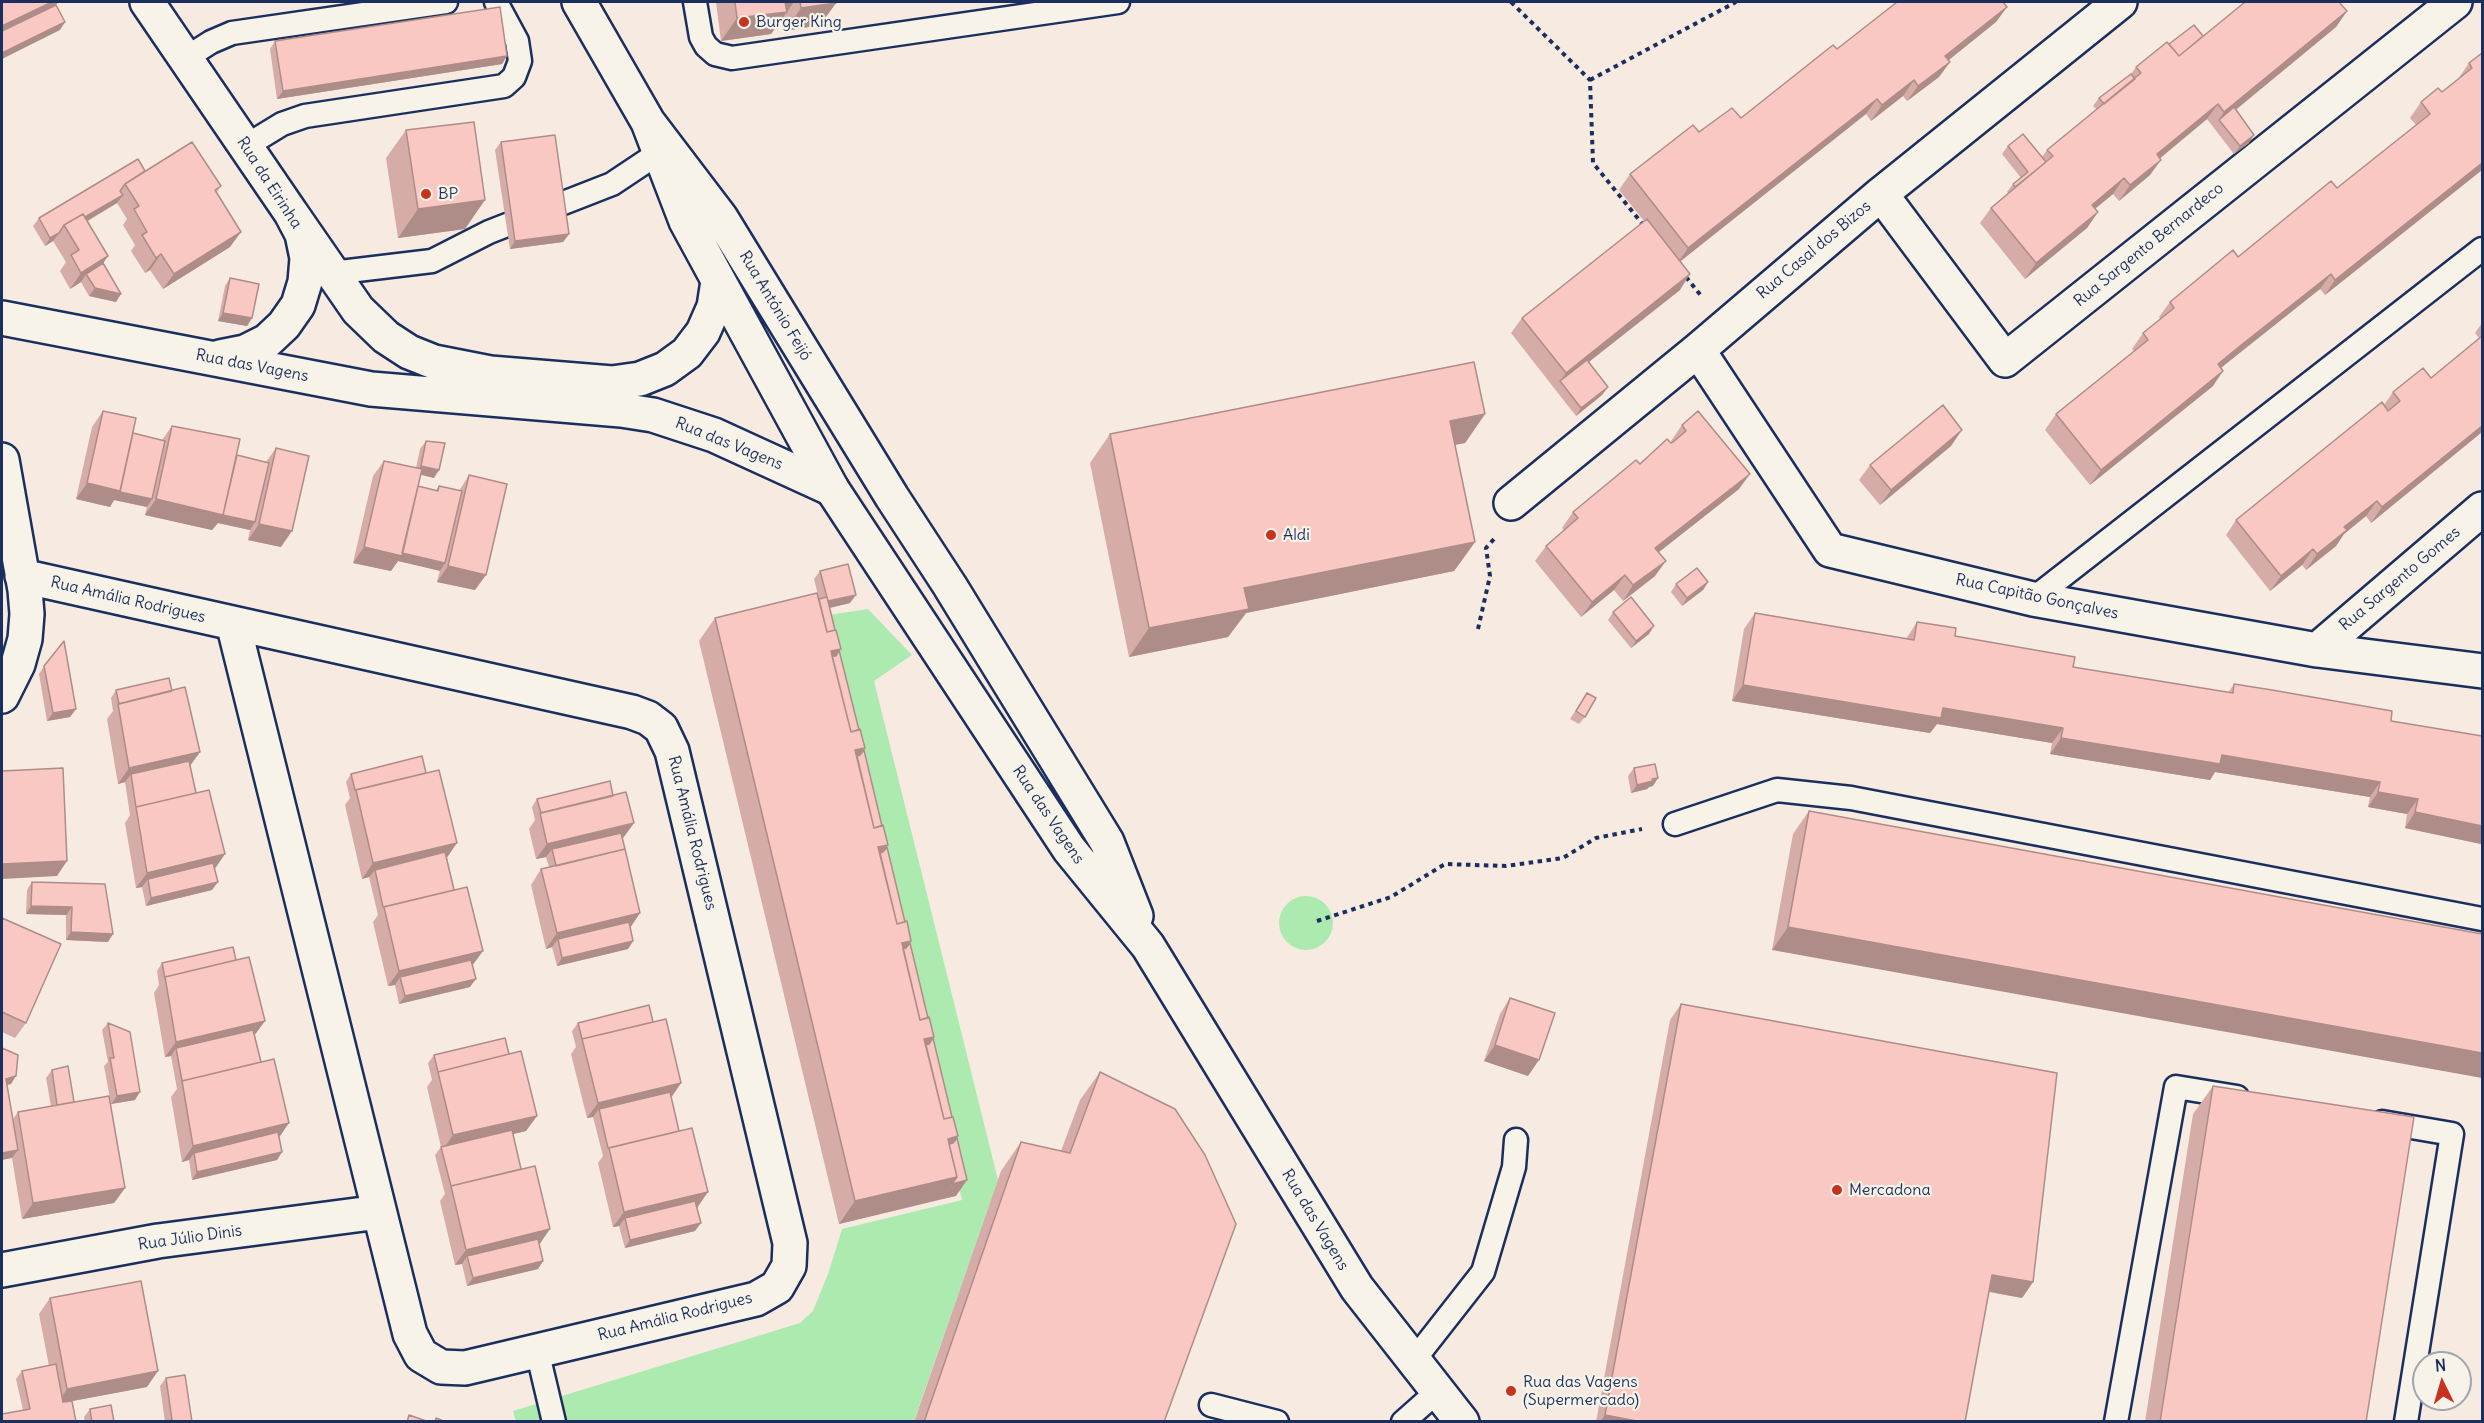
<!DOCTYPE html>
<meta charset="utf-8">
<style>
body{margin:0}
#map{position:relative;width:2484px;height:1423px;overflow:hidden;background:#f7eae1;font-family:Delius,sans-serif}
canvas{display:block}
.frame{position:absolute;inset:0;border:3px solid #1b2f5e;pointer-events:none}
.north{position:absolute;left:2412px;top:1351px;width:60px;height:60px;box-sizing:border-box;background:#f7f3e8;border:2px solid #9fa5b1;border-radius:50%;rotate:355deg;font-size:16px;font-weight:700;line-height:24px;text-align:center;color:#1b2f5e}
.north::after{content:'';display:block;margin:auto;width:21px;height:27px;background:#c8321e;clip-path:polygon(50% 0,100% 100%,50% 72%,0 100%)}
</style>
<div id="map">
<canvas width="2484" height="1423"></canvas>
<div class="frame"></div>
<div class="north">N</div>
</div>
<script>
const context = document.querySelector('canvas').getContext('2d');
context.lineJoin = 'round';
function fill(path, color) { context.fillStyle = color; context.fill(path, 'evenodd'); }
const poly = rows => new Path2D(rows.map(r => 'M' + r).join(''));
function stroke(path, color, width, dash) { context.strokeStyle = color; context.lineWidth = width; context.lineCap = dash ? 'butt' : 'round'; context.setLineDash(dash || []); context.stroke(path); }
function label(font, color, halo, rows, align = 'center') {
  context.font = font + ' Delius,sans-serif'; context.lineWidth = 4.5; context.setLineDash([]); context.textBaseline = 'middle'; context.strokeStyle = halo; context.fillStyle = color; for (const [text, x, y, turn = 0] of rows) {
    context.save(); context.translate(x, y); context.rotate((+turn || 0) * Math.PI / 180); context.textAlign = isNaN(turn) ? turn : align; if (halo) context.strokeText(text, 0, 0); context.fillText(text, 0, 0); context.restore();
  }
}
fill(poly([
 [868,609,912,655,874,681,998,1180,914,1421,516,1422,513,1411,800,1323,813,1311,828,1274,842,1229,962,1200,822,616],
 '1279 923a27 27 0 1 1 54 0a27 27 0 1 1-54 0Z'
]), '#adeab0');
const service = poly([
 [695,2,701,37,706,46,715,54,732,58,1118,2],
 [186,58,211,42,232,33,446,2],
 [246,146,282,124,305,116,504,86,514,77,520,61,517,41,496,2],
 [332,273,432,261,489,232,612,184,660,152],
 [2033,599,2482,249],
 [1675,824,1777,790,1851,798,2482,919],
 [2382,1122,2452,1134,2406,1422],
 [537,1350,554,1422],
 [1414,1360,1483,1272,1514,1167,1516,1140],
 [1211,1405,1277,1422],
 [1403,1422,1438,1391],
 [2116,1422,2176,1087,2237,1097]
]);
const minor = poly([
 [147,2,291,213,302,234,307,258,305,282,298,305,284,325,267,341,245,352,220,357],
 [1881,194,2005,360,2455,2],
 [291,213,358,310,386,337,409,352,434,362,490,373,612,383,640,379,665,369,687,353,703,332,714,307,718,281],
 [2,318,371,389,621,410,653,415,714,435,832,489],
 [1698,350,1830,550,2033,599,2317,650,2482,671],
 [2,460,25,590,27,614,25,639,18,664,2,696],
 [1511,503,1698,350,1881,194,2120,2],
 [22,576,632,712,648,718,661,728,672,751,790,1243,789,1266,777,1287,756,1299,465,1368,441,1367,421,1355,410,1334,233,623],
 [2317,650,2482,509],
 [2,1270,158,1241,379,1212]
]);
const tertiary = poly([
 [579,2,648,122,721,218,892,497,950,586,1107,842,1136,916],
 [648,122,686,221,832,489,1069,849,1148,946,1357,1288,1462,1422]
]);
stroke(service, '#1b2f5e', 27);
stroke(minor, '#1b2f5e', 38);
stroke(tertiary, '#1b2f5e', 38);
stroke(poly([
 [1511,2,1590,80,1593,163,1645,227],
 [1590,80,1736,2],
 [1686,277,1702,297],
 [1478,629,1490,576,1486,548,1494,539],
 [1317,921,1391,897,1445,864,1506,866,1563,858,1596,838,1642,829]
]), '#1b2f5e', 4, [4.5, 4.5]);
stroke(service, '#f7f3e8', 22);
stroke(minor, '#f7f3e8', 33);
stroke(tertiary, '#f7f3e8', 33);
fill(poly([
 [716,2,836,2,836,3,820,25,785,31,783,17,771,34,721,41],
 [2007,7,1996,22,1948,60,1950,62,1939,77,1907,101,1903,96,1871,121,1866,114,1680,261,1680,290,1589,362,1608,387,1602,395,1576,416,1511,333,1522,318,1644,221,1619,190,1630,174,1699,132,1741,118,1837,49],
 [2347,11,2336,27,2235,110,2249,143,2234,154,2207,119,2160,158,2150,175,2119,201,2113,194,2095,209,2098,212,2087,228,2025,279,1980,223,1991,208,2008,193,2007,192,2013,184,2021,178,2002,154,2008,146,2042,157,2047,150,2097,110,2093,106,2099,98,2131,74,2136,67,2169,44,2203,36],
 [275,41,507,56,502,64,277,99,270,49],
 [2482,53,2482,170,2325,295,2320,289,2229,361,2221,368,2213,386,2090,485,2045,430,2056,414,2134,351,2132,349,2143,333,2160,319,2159,317,2170,302,2238,257,2337,188,2416,125,2410,118,2421,102,2442,92,2458,79,2469,63],
 [406,130,465,229,398,238,386,158],
 [501,142,569,234,563,242,510,249,495,150],
 [145,171,221,186,217,192,230,247,163,289,150,270,145,273,131,251,135,245,123,225,127,219,117,203,88,221,116,302,89,296,81,282,70,289,60,271,66,262,53,241,45,246,33,226,39,218],
 [230,278,252,318,247,326,218,321,225,286],
 [2482,323,2482,432,2371,523,2366,516,2344,534,2336,546,2306,570,2302,565,2270,591,2226,535,2236,520,2384,405,2393,392,2431,378,2480,339,2475,333],
 [103,411,133,433,162,440,172,426,237,455,266,462,276,448,281,547,248,540,250,530,218,523,212,530,145,515,147,507,114,500,110,507,76,499,92,427],
 [1485,414,1465,443,1455,445,1475,542,1454,571,1246,613,1228,637,1129,657,1090,463,1110,434],
 [1682,425,1739,489,1659,552,1655,576,1623,601,1614,590,1581,617,1535,561,1546,546,1564,530,1562,528,1573,512,1672,442,1671,441],
 [426,441,434,478,421,475,418,486,436,490,439,486,459,491,469,475,475,590,437,582,440,570,398,561,391,571,353,563,373,476,384,461,416,468,420,449],
 [1951,446,1880,505,1859,480,1870,465],
 [820,571,850,603,829,608,835,630,841,649,839,650,859,730,865,748,864,750,905,922,911,941,910,943,928,1018,934,1037,933,1038,957,1138,956,1196,839,1224,699,641,715,618,819,599,814,579],
 [1708,582,1703,590,1682,606,1671,592,1676,584],
 [1613,612,1649,634,1631,648,1608,620],
 [1755,613,1906,639,1917,622,1955,636,2073,667,2228,693,2234,684,2391,721,2482,736,2482,842,2481,844,2405,828,2407,814,2368,807,2370,797,2215,772,2210,780,2050,754,2052,743,1937,724,1930,733,1732,701,1744,629],
 [44,666,76,709,70,717,47,721,39,674],
 [116,690,172,691,200,752,190,766,215,869,212,890,146,906,142,887,136,888,125,823,130,815,125,782,118,784,107,719,113,711,111,698],
 [1587,693,1585,717,1579,724,1570,719],
 [1634,768,1653,786,1649,787,1647,789,1631,793,1628,776],
 [351,774,447,858,473,965,470,987,399,1004,395,985,388,986,373,922,378,915,369,877,362,879,345,805,350,798,346,782],
 [613,796,634,823,623,838,622,839,640,913,630,927,633,941,628,949,557,966,552,947,546,949,531,885,541,869,549,867,546,857,536,859,529,829,535,820,532,807,537,799],
 [1809,811,2482,934,1772,950,1793,834],
 [32,882,105,884,108,942,66,940,66,915,26,914,27,890],
 [2,918,26,1023,15,1038,2,1032],
 [162,963,255,1035,282,1152,277,1160,192,1180,189,1160,182,1162,171,1097,177,1089,171,1056,165,1057,154,993,159,985,157,971],
 [1510,998,1528,1076,1484,1061,1500,1014],
 [1681,1004,2033,1282,2022,1298,1989,1292,1965,1422,1596,1422,1670,1020],
 [653,1022,681,1083,671,1098,697,1207,695,1231,625,1248,619,1226,613,1227,598,1163,603,1156,593,1117,587,1118,571,1054,576,1047,572,1031,578,1023],
 [108,1023,135,1100,111,1104,104,1066,108,1062,102,1030],
 [2,1048,11,1084,7,1085,13,1119,18,1112,51,1106,46,1078,52,1070,74,1102,125,1188,114,1203,22,1219,12,1158],
 [434,1055,526,1131,513,1134,543,1261,538,1269,467,1286,462,1264,455,1265,440,1201,445,1194,435,1155,441,1147,427,1087,432,1080,428,1063],
 [1100,1072,1164,1422,914,1422,1001,1171,1021,1142,1061,1151,1080,1100],
 [2213,1086,2366,1422,2145,1422,2193,1114],
 [50,1298,147,1387,23,1410,16,1379,22,1371,49,1366,39,1314],
 [166,1378,192,1422,165,1422,160,1386],
 [90,1409,114,1422,85,1422,84,1417]
]), '#d6aca8');
fill(poly([
 [52,2,58,2,51,13,2,37,2,26],
 [781,2,794,2,771,34,721,41,737,18],
 [836,3,820,25,785,31,801,8],
 [2007,7,1996,22,1934,72,1945,56],
 [2347,11,2336,27,2221,122,2219,120,2224,112],
 [65,22,60,30,2,59,2,53],
 [507,56,502,64,277,99,283,91],
 [1950,62,1939,77,1907,101,1918,86],
 [1914,80,1903,96,1871,121,1882,105],
 [1877,99,1866,114,1677,264,1688,248],
 [2218,104,2207,119,2146,170,2157,154],
 [2254,135,2249,143,2234,154,2240,146],
 [2161,160,2150,175,2119,201,2130,185],
 [2482,163,2482,170,2325,295,2335,280],
 [2124,178,2113,194,2081,220,2092,205],
 [123,195,117,203,68,232,66,228],
 [485,200,465,229,398,238,418,209],
 [2098,212,2087,228,2025,279,2036,263],
 [241,232,230,247,163,289,174,274],
 [59,233,53,241,45,246,50,238],
 [569,234,563,242,510,249,515,241],
 [161,254,150,270,145,273,156,258],
 [108,256,98,271,86,274,81,282,70,289,81,273],
 [1690,274,1680,290,1562,383,1560,381,1566,373],
 [2331,274,2320,289,2207,379,2218,364],
 [95,288,121,294,116,302,89,296],
 [223,313,252,318,247,326,218,321],
 [2223,371,2213,386,2090,485,2101,470],
 [1608,387,1602,395,1576,416,1581,408],
 [1485,414,1465,443,1430,449,1450,421],
 [2482,426,2482,432,2371,523,2382,507],
 [1962,430,1951,446,1880,505,1891,490],
 [421,466,439,470,434,478,415,473],
 [1750,474,1739,489,1645,563,1655,548],
 [87,483,152,499,147,507,114,500,110,507,76,499],
 [156,499,255,522,250,530,218,523,212,530,145,515],
 [2377,501,2366,516,2344,534,2336,546,2306,570,2317,554,2344,527],
 [259,524,292,531,281,547,248,540],
 [1475,542,1454,571,1246,613,1228,637,1129,657,1149,628,1244,588],
 [364,547,399,552,445,563,440,571,398,561,391,571,353,563],
 [2313,549,2302,565,2270,591,2281,576],
 [1666,561,1655,576,1623,601,1633,585],
 [448,566,486,575,475,590,437,582],
 [1625,575,1614,590,1581,617,1592,602],
 [1708,582,1703,590,1682,606,1687,598],
 [856,595,850,603,821,610,827,602],
 [1654,626,1649,634,1631,648,1636,641],
 [841,649,828,666,831,651],
 [1743,685,1943,708,2063,728,2052,743,1937,724,1930,733,1732,701],
 [76,709,70,717,47,721,53,713],
 [2061,738,2222,755,2380,782,2370,797,2215,772,2210,780,2050,754],
 [865,748,853,766,855,750],
 [200,752,189,767,131,774,125,782,118,784,129,768],
 [1658,778,1653,786,1649,787,1647,789,1631,793,1637,785],
 [2378,792,2418,799,2407,814,2368,807],
 [2415,812,2482,826,2482,842,2481,844,2405,828],
 [634,823,623,838,553,855,552,849,546,857,536,859,547,844],
 [457,843,446,859,375,870,369,877,362,879,373,863],
 [888,845,875,863,878,847],
 [225,854,214,870,148,879,142,887,136,888,147,873],
 [67,861,57,876,2,879,2,864],
 [218,882,212,890,146,906,151,898],
 [31,906,72,907,66,915,26,914],
 [640,913,630,928,558,939,552,947,546,949,557,933],
 [1788,927,2482,1053,2482,1078,1772,950],
 [71,932,113,934,108,942,66,940],
 [633,941,628,949,557,966,562,958],
 [911,941,899,959,902,943],
 [483,951,472,966,400,977,395,985,388,986,399,971],
 [476,979,470,987,399,1004,405,996],
 [265,1021,254,1036,176,1048,171,1056,165,1057,176,1042],
 [934,1037,922,1055,924,1039],
 [1495,1045,1539,1060,1528,1076,1484,1061],
 [16,1076,11,1084,2,1086,6,1079],
 [681,1083,670,1099,599,1109,593,1117,587,1118,598,1103],
 [140,1092,135,1100,111,1104,117,1096],
 [537,1116,526,1131,442,1151,453,1135],
 [289,1123,278,1139,194,1153,189,1160,182,1162,193,1146],
 [958,1136,945,1154,948,1139],
 [18,1150,12,1158,2,1160,2,1153],
 [282,1152,277,1160,192,1180,197,1172],
 [957,1177,942,1199,839,1224,855,1201],
 [967,1180,956,1196,942,1199,952,1184],
 [125,1188,114,1203,22,1219,33,1203],
 [708,1192,697,1208,625,1218,619,1226,613,1227,624,1212],
 [701,1223,695,1231,625,1248,630,1240],
 [550,1229,539,1245,467,1256,462,1264,455,1265,466,1250],
 [543,1261,538,1269,467,1286,473,1278],
 [1992,1275,2033,1282,2022,1298,1981,1290],
 [158,1371,147,1387,57,1404,67,1389],
 [1605,1415,1642,1422,1600,1422]
]), '#ae8c88');
const building = poly([
 [2,2,52,2,2,26,2,2],
 [735,2,785,2,787,12,737,18,735,2],
 [800,2,836,2,836,3,801,8,800,2],
 [1897,2,2003,2,2007,7,1945,56,1950,62,1918,86,1914,80,1882,105,1877,99,1688,248,1630,174,1693,125,1699,132,1732,108,1741,118,1833,45,1837,49,1897,2],
 [2245,2,2339,2,2347,11,2224,112,2218,104,2157,154,2161,160,2130,185,2124,178,2092,205,2098,212,2036,263,1991,208,2053,156,2047,150,2141,73,2136,67,2167,42,2179,56,2245,2],
 [56,5,65,22,2,53,2,31,56,5],
 [500,7,507,56,283,91,275,41,500,7],
 [2194,25,2203,36,2179,56,2169,44,2194,25],
 [2482,53,2482,163,2335,280,2331,274,2240,346,2218,364,2223,371,2101,470,2056,414,2148,340,2143,333,2174,308,2170,302,2233,250,2238,257,2331,181,2337,188,2430,114,2421,102,2438,88,2442,92,2472,68,2469,63,2482,53],
 [2131,74,2135,79,2104,104,2099,98,2131,74],
 [2234,107,2254,135,2240,146,2219,120,2234,107],
 [474,122,485,200,418,209,406,130,474,122],
 [2023,134,2046,162,2015,187,2013,184,2028,172,2008,146,2023,134],
 [555,135,569,234,515,241,501,142,555,135],
 [192,142,221,186,215,190,241,232,174,274,161,254,156,258,142,235,147,232,134,209,139,206,125,184,192,142],
 [138,159,145,171,125,184,120,191,123,195,85,217,83,214,64,225,59,233,50,238,39,218,138,159],
 [83,214,108,256,81,273,71,255,79,250,64,225,83,214],
 [1647,219,1690,274,1566,373,1522,318,1647,219],
 [103,263,121,294,95,288,86,274,103,263],
 [230,278,259,284,252,318,223,313,230,278],
 [2482,336,2482,426,2382,507,2377,501,2344,527,2347,530,2317,554,2313,549,2281,576,2236,520,2382,402,2388,411,2400,401,2393,392,2423,368,2431,378,2482,336],
 [1587,360,1608,387,1581,408,1560,381,1587,360],
 [1474,362,1485,414,1450,421,1475,542,1244,588,1249,609,1149,628,1110,434,1474,362],
 [1943,405,1962,430,1891,490,1870,465,1943,405],
 [103,411,136,418,120,491,87,483,103,411],
 [1698,411,1750,474,1655,548,1666,561,1633,585,1625,575,1592,602,1546,546,1578,518,1573,512,1636,460,1640,464,1667,439,1671,443,1673,442,1686,431,1682,425,1698,411],
 [172,426,240,439,223,515,156,499,172,426],
 [133,433,165,441,152,499,120,492,133,433],
 [426,441,445,443,439,470,421,466,426,441],
 [276,448,309,456,292,531,259,524,276,448],
 [237,455,269,463,255,522,223,515,237,455],
 [384,461,422,469,402,556,364,547,384,461],
 [469,475,507,484,486,575,448,566,469,475],
 [418,486,438,491,439,486,462,491,445,563,402,553,418,486],
 [848,564,856,595,828,601,820,571,848,564],
 [1697,568,1708,582,1687,598,1676,584,1697,568],
 [817,593,827,632,836,630,841,649,831,651,851,732,860,729,865,748,855,750,874,828,883,825,888,845,878,847,897,924,907,921,911,941,902,943,920,1020,929,1017,934,1037,924,1039,944,1119,953,1117,958,1136,948,1139,957,1177,855,1201,715,618,817,593],
 [827,597,835,630,827,632,819,599,827,597],
 [1631,597,1654,626,1636,641,1613,612,1631,597],
 [1755,613,1914,640,1917,622,1956,628,1955,636,2075,657,2073,667,2233,693,2234,684,2272,690,2392,711,2391,721,2482,736,2482,826,2415,812,2418,799,2378,792,2380,782,2222,755,2220,764,2061,738,2063,728,1943,708,1941,718,1743,685,1755,613],
 [64,641,76,709,53,713,44,666,64,641],
 [839,650,859,730,851,732,832,656,836,656,839,650],
 [169,678,172,691,119,704,116,690,169,678],
 [185,687,200,752,129,768,118,704,185,687],
 [1587,693,1596,698,1585,717,1576,711,1587,693],
 [864,750,882,826,874,828,857,756,860,755,864,750],
 [422,756,426,773,355,790,351,774,422,756],
 [189,761,196,793,136,807,137,814,131,774,189,761],
 [1655,764,1658,778,1652,779,1653,781,1637,785,1634,768,1655,764],
 [63,768,67,861,2,864,2,771,63,768],
 [439,770,457,843,373,863,356,790,439,770],
 [610,781,613,796,541,813,537,799,610,781],
 [209,790,225,854,147,873,136,807,209,790],
 [626,792,634,823,547,844,540,813,626,792],
 [1809,811,2482,934,2482,1053,1788,927,1809,811],
 [621,833,625,849,556,866,552,849,621,833],
 [887,847,905,922,897,924,880,853,883,852,887,847],
 [625,849,640,913,557,933,541,869,625,849],
 [445,852,454,890,383,907,375,870,445,852],
 [213,863,218,882,151,898,148,879,213,863],
 [32,882,105,884,113,934,71,932,72,907,31,906,32,882],
 [467,887,483,951,399,971,384,907,467,887],
 [2,918,61,944,26,1023,2,1012,2,918],
 [629,922,633,941,562,958,558,939,629,922],
 [910,943,928,1018,920,1020,903,949,906,948,910,943],
 [233,947,236,960,165,977,166,983,162,963,233,947],
 [249,957,265,1021,176,1042,165,977,249,957],
 [471,960,476,979,405,996,400,977,471,960],
 [1510,998,1555,1013,1539,1060,1495,1045,1510,998],
 [1681,1004,2057,1073,2033,1282,1992,1275,1965,1422,1642,1422,1605,1415,1681,1004],
 [649,1005,653,1022,582,1039,578,1023,649,1005],
 [666,1019,681,1083,598,1103,582,1039,666,1019],
 [108,1023,130,1032,140,1092,117,1096,110,1058,114,1058,108,1023],
 [253,1030,261,1062,182,1081,176,1048,253,1030],
 [505,1038,509,1054,438,1072,434,1055,505,1038],
 [933,1038,952,1117,944,1119,926,1045,929,1044,933,1038],
 [2,1048,18,1055,16,1076,6,1079,18,1150,2,1153,2,1048],
 [521,1051,537,1116,453,1135,438,1072,521,1051],
 [274,1059,289,1123,193,1146,182,1081,274,1059],
 [68,1066,74,1102,57,1105,52,1070,68,1066],
 [1100,1072,1175,1109,1205,1155,1236,1224,1164,1422,924,1422,1021,1142,1070,1153,1100,1072],
 [2213,1086,2414,1117,2366,1422,2160,1422,2213,1086],
 [670,1092,679,1131,608,1148,599,1109,670,1092],
 [109,1096,125,1188,33,1203,18,1112,109,1096],
 [692,1128,708,1192,624,1212,609,1148,692,1128],
 [512,1130,521,1169,451,1186,441,1147,512,1130],
 [278,1132,282,1152,197,1172,194,1153,278,1132],
 [957,1138,967,1180,952,1184,957,1177,949,1144,953,1143,957,1138],
 [535,1166,550,1229,466,1250,451,1186,535,1166],
 [695,1201,701,1223,630,1240,625,1218,695,1201],
 [538,1239,543,1261,473,1278,467,1256,538,1239],
 [141,1281,158,1371,67,1389,50,1298,141,1281],
 [56,1364,63,1402,72,1401,76,1422,2,1422,2,1414,30,1409,22,1371,56,1364],
 [185,1375,192,1422,166,1422,172,1420,166,1378,185,1375],
 [111,1405,114,1422,92,1422,90,1409,111,1405],
 [409,1415,429,1422,407,1422,409,1415],
 [436,1418,446,1422,435,1422,436,1418]
]);
fill(building, '#f9c8c3');
stroke(building, '#ae8c88', 1.5);
for (const [x, y, r, color] of [
 [744,22,6,"#c8321e"],
 [426,194,6,"#c8321e"],
 [1271,535,6,"#c8321e"],
 [1837,1190,6,"#c8321e"],
 [1511,1391,6,"#c8321e"]
]) { const dot = new Path2D(); dot.arc(x, y, r, 0, 2 * Math.PI); context.fillStyle = color; context.fill(dot); stroke(dot, '#f7f3e8', 2); }
label('16px', '#1b2f5e', '#f7f3e8', [
 ["Burger King",756,22],
 ["BP",438,194],
 ["Aldi",1283,535],
 ["Mercadona",1849,1190],
 ["Rua das Vagens",1523,1382],
 ["(Supermercado)",1523,1400]
], 'left');
label('16px', '#1b2f5e', '#f7f3e8', [
 ["Rua da Eirinha",269,183,57],
 ["Rua Sargento Bernardeco",2149,245,-39],
 ["Rua Casal dos Bizos",1814,250,-40],
 ["Rua António Feijó",775,306,59],
 ["Rua das Vagens",252,366,11],
 ["Rua das Vagens",729,444,22],
 ["Rua Sargento Gomes",2400,579,-40],
 ["Rua Capitão Gonçalves",2037,597,12],
 ["Rua Amália Rodrigues",128,600,13],
 ["Rua das Vagens",1048,815,56],
 ["Rua Amália Rodrigues",692,833,76],
 ["Rua das Vagens",1315,1220,59],
 ["Rua Júlio Dinis",190,1238,-8],
 ["Rua Amália Rodrigues",675,1317,-14]
]);
</script>
